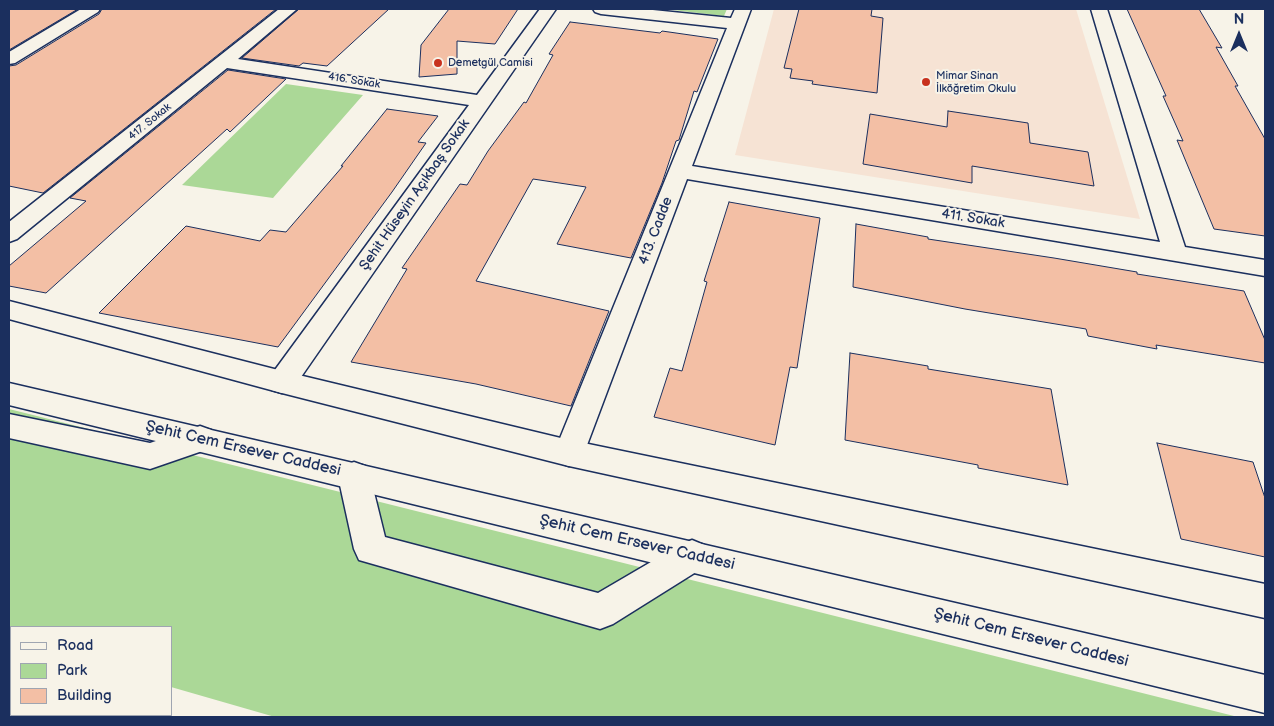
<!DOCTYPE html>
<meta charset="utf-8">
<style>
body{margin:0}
#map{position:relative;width:1274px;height:726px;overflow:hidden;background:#f7f3e8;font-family:"Balsamiq Sans",sans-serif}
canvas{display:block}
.frame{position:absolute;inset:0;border:10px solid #1b2f5e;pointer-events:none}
.legend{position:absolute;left:10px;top:626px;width:162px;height:90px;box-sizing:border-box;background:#f7f3e8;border:1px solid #9fa5b1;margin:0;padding:6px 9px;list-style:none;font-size:15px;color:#1b2f5e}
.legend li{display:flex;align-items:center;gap:10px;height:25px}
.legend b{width:25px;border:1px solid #9fa5b1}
.north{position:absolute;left:1214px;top:10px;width:50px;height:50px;-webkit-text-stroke:4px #f7f3e8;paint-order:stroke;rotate:0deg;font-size:14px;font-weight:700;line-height:20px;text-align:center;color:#1b2f5e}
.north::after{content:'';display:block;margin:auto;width:18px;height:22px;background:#1b2f5e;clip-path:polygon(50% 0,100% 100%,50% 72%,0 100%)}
</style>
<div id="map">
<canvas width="1274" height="726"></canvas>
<div class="frame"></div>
<ul class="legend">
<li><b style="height:6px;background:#f7f3e8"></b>Road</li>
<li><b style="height:14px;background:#abd897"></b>Park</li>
<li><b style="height:14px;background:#f3bfa5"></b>Building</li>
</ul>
<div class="north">N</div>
</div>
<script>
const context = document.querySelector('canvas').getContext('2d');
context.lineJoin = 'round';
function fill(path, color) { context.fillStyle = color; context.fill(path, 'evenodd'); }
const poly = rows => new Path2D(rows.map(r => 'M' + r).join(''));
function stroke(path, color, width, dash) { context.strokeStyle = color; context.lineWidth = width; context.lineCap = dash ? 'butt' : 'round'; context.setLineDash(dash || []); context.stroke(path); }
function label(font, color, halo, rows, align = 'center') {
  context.font = font + ' "Balsamiq Sans",sans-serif'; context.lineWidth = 4; context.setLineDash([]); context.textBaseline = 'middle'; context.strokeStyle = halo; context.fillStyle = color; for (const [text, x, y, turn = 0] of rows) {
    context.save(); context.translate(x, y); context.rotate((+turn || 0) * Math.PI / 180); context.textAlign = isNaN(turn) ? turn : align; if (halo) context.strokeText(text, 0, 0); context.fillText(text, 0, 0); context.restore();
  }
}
fill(poly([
 [774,9,1076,9,1140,219,735,155]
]), '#f6e3d4');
fill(poly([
 [664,9,727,9,724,16],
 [286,84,363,95,273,198,182,185],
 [9,409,1238,717,275,717,171,687,171,627,11,627,11,640,9,639]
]), '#abd897');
const building = poly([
 [9,9,78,9,9,50,9,9],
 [102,9,276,9,43,193,9,186,9,66,16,65,99,14,102,9],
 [299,9,389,9,327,66,303,63,299,66,242,58,299,9],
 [449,9,518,9,495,44,457,41,457,74,419,77,421,45,449,9],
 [799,9,872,9,871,16,883,18,877,93,812,84,813,81,790,78,792,69,784,68,799,9],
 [1127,9,1199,9,1222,48,1216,47,1238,86,1235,86,1265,139,1265,236,1214,229,1177,140,1183,141,1163,96,1166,96,1127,9],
 [570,22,660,33,662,31,718,39,697,92,694,91,679,140,676,141,662,183,631,258,557,244,586,187,533,179,476,281,609,311,571,406,476,384,351,362,407,269,402,268,460,184,467,185,488,151,524,102,526,103,553,55,549,54,570,22],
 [228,70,286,79,230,132,227,129,46,293,9,286,9,266,86,201,70,198,228,70],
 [387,109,438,116,418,142,426,143,392,192,278,347,99,313,186,226,260,241,270,230,286,232,343,166,341,166,387,109],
 [948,111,1028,123,1030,143,1088,152,1094,186,972,166,972,183,863,164,870,114,947,127,948,111],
 [729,202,820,218,797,368,790,367,775,445,654,417,670,368,682,371,707,282,704,281,729,202],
 [856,224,928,237,928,239,1054,258,1137,272,1137,274,1244,291,1265,340,1265,363,1156,345,1157,349,1088,336,1086,329,965,309,853,287,856,224],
 [850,353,928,366,928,369,1051,389,1068,485,978,468,978,465,845,440,850,353],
 [1157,443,1253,462,1265,498,1265,557,1181,539,1157,443]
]);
fill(building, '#f3bfa5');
stroke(building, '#1b2f5e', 1);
const minor = poly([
 [81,9,100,9,98,12,15,63,9,64,9,52,81,9],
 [279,9,297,9,238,59,477,95,540,9,556,9,292,390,282,393,272,390,268,382,272,374,469,105,227,68,17,239,9,242,9,222,279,9],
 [593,9,643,9,731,18,735,9,751,9,692,166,1160,242,1091,9,1107,9,1185,247,1265,260,1265,276,687,179,584,453,580,462,569,466,558,462,554,453,727,28,601,14,595,12,593,9],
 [9,414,150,443,200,426,211,430,215,439,211,448,150,469,9,438,9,414],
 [354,462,365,466,370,476,385,537,598,593,680,545,692,540,704,545,709,556,704,567,613,624,600,629,359,560,354,549,338,476,343,466,354,462]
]);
const primary = poly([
 [9,301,282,371,569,440,1265,584,1265,618,569,466,282,393,9,319,9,301],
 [9,383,1265,675,1265,713,9,405,9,383]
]);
stroke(minor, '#1b2f5e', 3);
stroke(primary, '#1b2f5e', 3);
fill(minor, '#f7f3e8');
fill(primary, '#f7f3e8');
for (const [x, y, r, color] of [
 [438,63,5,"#c8321e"],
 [926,82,5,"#c8321e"]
]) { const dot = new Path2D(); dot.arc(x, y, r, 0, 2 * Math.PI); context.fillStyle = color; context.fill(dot); stroke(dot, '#f7f3e8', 2); }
label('11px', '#1b2f5e', '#f7f3e8', [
 ["Demetgül Camisi",448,63],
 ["Mimar Sinan",936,76],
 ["İlköğretim Okulu",936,89]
], 'left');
label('11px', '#1b2f5e', '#f7f3e8', [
 ["416. Sokak",354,81,9],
 ["417. Sokak",150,122,-39]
]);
label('14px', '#1b2f5e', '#f7f3e8', [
 ["Şehit Hüseyin Açıkbaş Sokak",415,195,-55],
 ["411. Sokak",973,219,9],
 ["413. Cadde",656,231,-69]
]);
label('16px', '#1b2f5e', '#f7f3e8', [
 ["Şehit Cem Ersever Caddesi",243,449,13],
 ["Şehit Cem Ersever Caddesi",637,543,13],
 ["Şehit Cem Ersever Caddesi",1031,638,14]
]);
</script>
